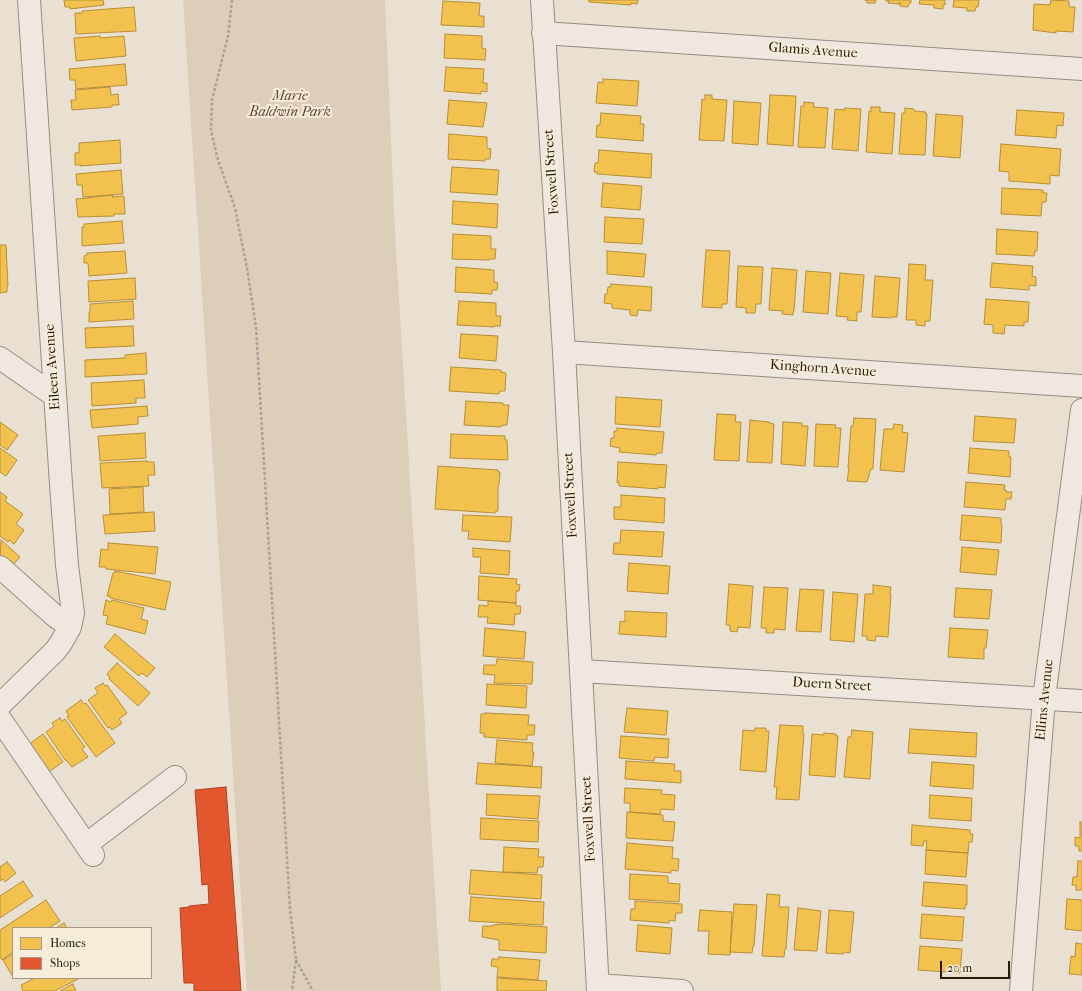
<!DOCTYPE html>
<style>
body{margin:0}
#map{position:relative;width:1082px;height:991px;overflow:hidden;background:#eae0d2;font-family:"IM FELL French Canon",serif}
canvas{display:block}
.legend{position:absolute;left:12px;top:927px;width:140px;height:52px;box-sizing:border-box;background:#f8ecdb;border:1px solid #a69884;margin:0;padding:5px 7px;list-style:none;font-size:12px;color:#2b1a02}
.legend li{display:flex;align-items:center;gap:8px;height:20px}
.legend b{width:20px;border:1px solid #a69884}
.scale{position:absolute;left:940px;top:961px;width:70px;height:18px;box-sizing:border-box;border:2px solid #2b1a02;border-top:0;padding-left:5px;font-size:12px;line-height:14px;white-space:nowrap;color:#2b1a02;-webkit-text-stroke:3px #f8ecdb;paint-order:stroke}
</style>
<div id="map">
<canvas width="1082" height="991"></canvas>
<ul class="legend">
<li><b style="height:11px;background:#f2c14e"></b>Homes</li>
<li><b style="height:11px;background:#e4572e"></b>Shops</li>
</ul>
<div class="scale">20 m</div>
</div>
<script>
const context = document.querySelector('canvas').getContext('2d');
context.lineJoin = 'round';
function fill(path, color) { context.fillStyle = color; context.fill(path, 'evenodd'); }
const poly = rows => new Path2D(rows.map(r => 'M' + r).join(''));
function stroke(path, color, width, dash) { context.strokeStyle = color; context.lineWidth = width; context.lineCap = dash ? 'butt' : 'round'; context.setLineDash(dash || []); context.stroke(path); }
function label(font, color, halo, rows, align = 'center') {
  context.font = font + ' "IM FELL French Canon",serif'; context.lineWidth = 4; context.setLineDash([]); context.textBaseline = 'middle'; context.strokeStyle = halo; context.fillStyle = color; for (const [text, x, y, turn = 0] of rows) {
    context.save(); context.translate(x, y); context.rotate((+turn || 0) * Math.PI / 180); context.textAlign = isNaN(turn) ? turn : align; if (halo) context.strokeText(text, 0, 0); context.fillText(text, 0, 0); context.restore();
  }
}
fill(poly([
 [183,0,385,0,395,232,441,991,247,991]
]), '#ddceba');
const homes = poly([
 [64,0,103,0,104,5,70,9,70,7,65,7,64,0],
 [589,0,638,0,637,4,631,3,631,5,589,2,589,0],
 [865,0,876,0,875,3,867,3,867,0,865,0],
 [886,0,911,0,911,3,909,3,908,7,900,6,900,2,899,4,888,3,889,1,886,1,886,0],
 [920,0,945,0,945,5,943,5,943,9,934,8,934,5,919,4,920,0],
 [954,0,979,0,978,7,976,7,975,11,967,11,967,8,953,7,954,0],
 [1051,0,1069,1,1069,7,1075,7,1073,32,1056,31,1056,33,1033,30,1034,4,1050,5,1051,0],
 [443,1,480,3,479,16,484,16,484,27,441,25,443,1],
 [134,7,136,31,76,34,75,13,82,13,82,11,134,7],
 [445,34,482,36,482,48,486,49,485,60,444,58,445,34],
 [100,36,100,38,124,36,126,56,76,61,74,38,100,36],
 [125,64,127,85,76,89,75,80,70,80,69,69,125,64],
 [446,67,484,69,483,83,487,83,487,92,481,91,481,94,444,91,446,67],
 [603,79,639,81,637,106,596,103,598,82,603,83,603,79],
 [110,87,111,95,118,94,119,105,112,105,112,107,72,110,71,100,76,100,75,90,110,87],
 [705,95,712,95,712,99,727,100,724,141,699,140,702,99,705,100,705,95],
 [770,95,796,96,793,146,767,144,770,95],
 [449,100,487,103,483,127,447,124,449,100],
 [734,101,761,103,758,145,732,143,734,101],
 [804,102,814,103,813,107,828,108,825,148,798,147,801,106,804,106,804,102],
 [871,107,880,107,880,112,895,113,892,154,866,152,869,111,871,112,871,107],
 [845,108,861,109,858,151,832,149,835,109,845,110,845,108],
 [905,108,914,109,914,111,926,112,925,114,927,114,925,155,899,154,902,113,905,113,905,108],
 [1017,110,1064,113,1063,126,1057,125,1056,138,1015,135,1017,110],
 [601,113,641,116,640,124,644,124,643,141,596,137,597,125,600,125,601,113],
 [936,114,963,116,960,158,933,156,936,114],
 [449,134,487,137,487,148,491,149,490,159,485,159,485,161,448,159,449,134],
 [120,140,121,163,80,166,81,165,75,165,75,153,79,153,79,143,120,140],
 [1001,144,1061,149,1059,176,1050,175,1050,184,1009,181,1009,172,999,171,1001,144],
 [599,150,652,154,651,178,597,174,597,172,594,172,595,163,598,163,599,150],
 [452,167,499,170,497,195,450,192,452,167],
 [121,170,123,194,83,197,82,185,77,185,76,174,121,170],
 [603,183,642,186,640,210,601,207,603,183],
 [1002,188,1043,190,1043,193,1047,193,1046,202,1042,202,1041,216,1001,214,1002,188],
 [113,195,112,197,124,196,125,214,114,214,114,216,78,217,76,199,113,195],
 [453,201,498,204,497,228,452,224,453,201],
 [605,217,644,219,642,244,604,242,605,217],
 [122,221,124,243,82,246,82,227,84,227,84,224,122,221],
 [997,229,1038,232,1037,251,1035,251,1034,256,996,254,997,229],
 [453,234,491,236,491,249,496,249,495,259,489,259,489,260,452,259,453,234],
 [0,245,6,245,8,286,7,286,7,292,0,293,0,245],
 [706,250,730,251,727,304,722,304,722,308,702,307,706,250],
 [125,251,127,273,89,276,88,263,84,263,84,256,87,255,87,253,125,251],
 [607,251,646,254,644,277,607,274,607,251],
 [992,263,1033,266,1032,276,1036,277,1036,286,1029,285,1029,290,990,287,992,263],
 [909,264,926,265,925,280,933,280,930,321,925,321,925,326,916,325,916,320,906,320,909,264],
 [738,266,763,267,761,304,756,304,755,313,746,313,746,308,736,307,738,266],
 [456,267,494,270,494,282,498,283,497,290,492,290,492,294,455,292,456,267],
 [772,268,797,270,794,311,793,312,793,315,782,314,783,311,769,310,772,268],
 [806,271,831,273,828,314,803,312,806,271],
 [840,273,864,275,861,312,857,312,857,321,847,320,848,317,836,316,840,273],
 [875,276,900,278,897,317,891,317,891,318,872,317,875,276],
 [135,278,136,299,89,302,88,281,135,278],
 [611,284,652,287,651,311,638,310,637,316,630,315,630,310,612,308,612,304,604,303,605,294,607,294,608,287,611,287,611,284],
 [986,299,1029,302,1028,322,1024,322,1024,326,1005,325,1004,334,993,333,993,325,984,324,986,299],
 [133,301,134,319,89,322,89,312,90,312,90,304,133,301],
 [459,301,496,303,496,316,501,316,500,326,494,326,494,327,457,325,459,301],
 [133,326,134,346,86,348,85,328,133,326],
 [461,334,498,336,496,361,459,358,461,334],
 [146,353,147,374,85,377,85,360,125,358,125,355,146,353],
 [451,367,501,370,501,372,506,373,505,391,500,391,499,394,449,391,451,367],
 [144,380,145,398,136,398,136,403,92,406,91,383,144,380],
 [616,397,662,400,660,427,615,424,616,397],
 [466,401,503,403,503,405,509,405,507,425,502,425,501,427,464,425,466,401],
 [147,406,148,416,138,417,138,424,92,428,90,410,147,406],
 [717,414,736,415,735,422,741,422,739,461,714,460,717,414],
 [975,416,1016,419,1014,443,973,441,975,416],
 [854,418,876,419,873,469,871,469,867,482,847,481,849,468,848,468,851,426,853,426,854,418],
 [750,420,769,422,769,423,774,424,772,463,747,462,750,420],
 [0,422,18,435,7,450,0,445,0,422],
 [783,422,802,423,802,426,808,426,805,466,781,464,783,422],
 [816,424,836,425,835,428,841,428,838,467,814,466,816,424],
 [894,424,903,425,902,432,908,433,904,472,880,470,884,429,893,429,894,424],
 [617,428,664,432,662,453,657,453,656,455,619,452,620,448,610,446,611,438,614,438,614,431,617,431,617,428],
 [145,433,146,458,100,461,98,436,145,433],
 [451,434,505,436,505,440,507,440,508,460,450,458,451,434],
 [0,448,17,460,6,476,0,472,0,448],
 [970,448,1009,451,1009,457,1011,457,1010,477,968,473,970,448],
 [147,461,147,462,154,462,155,475,148,475,149,486,102,488,100,463,147,461],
 [618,462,667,465,665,488,658,487,658,489,619,486,619,482,617,483,618,462],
 [438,466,498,470,498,472,500,472,499,485,498,485,498,511,496,511,495,513,435,509,438,466],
 [966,482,1005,485,1004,490,1006,490,1006,492,1012,492,1011,499,1006,499,1005,510,964,507,966,482],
 [143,487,144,512,110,514,109,489,143,487],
 [0,492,7,497,5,501,23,514,16,524,24,530,14,544,9,540,8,542,0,536,0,492],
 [621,495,665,498,664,523,614,519,614,507,621,507,621,495],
 [154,512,155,531,105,534,103,515,154,512],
 [463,515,512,517,510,542,468,539,469,531,462,531,463,515],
 [962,515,1001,518,1001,524,1002,524,1001,543,960,540,962,515],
 [621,530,664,532,662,557,613,554,614,543,620,543,621,530],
 [1,540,20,557,9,569,0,561,1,540],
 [108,543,158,547,155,574,106,569,106,567,99,567,101,549,108,550,108,543],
 [962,547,999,550,996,575,960,572,962,547],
 [473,548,510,551,509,575,480,573,481,557,473,557,473,548],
 [629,563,670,566,668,594,627,591,629,563],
 [115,571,171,582,165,610,110,598,110,596,107,596,113,573,115,573,115,571],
 [479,576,517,579,516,584,520,585,519,591,516,591,516,603,478,600,479,576],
 [729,584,753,586,750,628,738,627,737,632,730,631,730,625,726,625,729,584],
 [873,585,891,587,890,595,891,595,888,637,876,636,875,641,867,640,867,636,862,636,865,594,873,594,873,585],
 [764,587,788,588,785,630,774,629,774,633,766,633,766,628,761,628,764,587],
 [956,588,992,590,989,619,954,617,956,588],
 [800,589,824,590,821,632,796,631,800,589],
 [833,592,858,594,854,642,830,640,833,592],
 [106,600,111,602,112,600,144,608,141,619,148,621,145,634,106,624,108,616,103,615,106,600],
 [488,601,516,603,516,606,521,606,520,614,515,614,514,625,487,623,488,617,478,617,479,605,488,606,488,601],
 [625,611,667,613,666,637,619,634,620,621,625,622,625,611],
 [485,628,526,632,524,659,483,656,485,628],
 [950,628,988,630,986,648,984,648,984,659,948,657,950,628],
 [115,634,155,668,147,677,142,673,139,676,104,647,115,634],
 [497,659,533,662,532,684,494,683,495,675,483,674,484,665,496,665,497,659],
 [117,663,150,693,138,706,109,679,110,678,107,674,117,663],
 [103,683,105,686,107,685,127,713,119,719,122,723,112,730,110,727,108,728,88,700,98,693,95,688,103,683],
 [487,684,527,686,526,708,486,705,487,684],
 [81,700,84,704,86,703,115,743,96,757,67,717,69,716,66,711,81,700],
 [627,708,668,711,666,735,624,732,627,708],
 [485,713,529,715,528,725,535,725,534,735,527,735,527,740,484,737,484,733,480,733,481,714,485,714,485,713],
 [60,718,62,721,65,719,85,747,82,749,88,757,72,767,66,760,65,760,46,732,54,726,52,723,60,718],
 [780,725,803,726,803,734,804,734,799,800,776,799,777,787,774,787,780,725],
 [755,728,766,728,766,731,769,731,766,772,740,770,743,730,755,731,755,728],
 [910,729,977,733,976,757,908,753,910,729],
 [852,730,873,732,870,779,844,777,848,737,851,737,852,730],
 [824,733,836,734,836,736,838,736,835,777,809,775,812,734,824,735,824,733],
 [43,734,63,762,44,775,24,748,43,734],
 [621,736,669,739,668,758,655,757,654,761,619,758,621,736],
 [497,740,533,743,532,752,534,752,532,766,495,763,497,740],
 [626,761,675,764,674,771,681,771,681,783,625,779,626,761],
 [932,762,974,765,973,789,930,786,932,762],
 [478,763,542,767,541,788,476,784,478,763],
 [625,788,662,790,661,794,675,795,674,810,661,809,660,814,630,812,630,803,624,803,625,788],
 [487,794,540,796,538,819,486,815,487,794],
 [930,795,972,798,971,821,929,818,930,795],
 [627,812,663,815,663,821,675,822,673,841,626,838,627,812],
 [481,818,539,821,538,842,480,839,481,818],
 [1080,822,1082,822,1082,851,1079,851,1079,846,1075,846,1075,837,1080,838,1080,822],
 [912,825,970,830,970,834,973,834,972,842,969,842,968,853,926,850,927,841,924,841,923,846,911,845,912,825],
 [627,843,673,847,672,858,679,859,678,871,671,870,671,873,625,869,627,843],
 [504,847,539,849,538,857,544,857,543,867,538,867,537,873,503,872,504,847],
 [926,850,968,853,966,877,925,874,926,850],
 [1078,861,1082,861,1082,890,1076,890,1076,885,1072,885,1073,877,1077,877,1078,861],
 [7,862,16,873,5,882,3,879,0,881,0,867,7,862],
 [471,870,542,875,541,899,469,894,471,870],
 [630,874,668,876,668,883,680,884,679,902,629,899,630,874],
 [23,881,33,896,0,918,0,896,23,881],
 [924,882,967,885,967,905,965,905,965,909,922,906,924,882],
 [767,894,780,895,779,907,789,907,786,949,785,949,784,957,762,956,767,894],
 [471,897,544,902,543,925,469,921,471,897],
 [1067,899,1082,900,1082,931,1065,929,1067,899],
 [46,900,60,921,49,928,13,928,13,952,2,960,0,957,0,930,46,900],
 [635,901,682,904,682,913,676,913,675,921,669,920,669,923,630,920,631,909,635,909,635,901],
 [734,904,757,905,754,946,753,946,752,953,730,952,734,904],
 [798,908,821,911,817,951,794,950,798,908],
 [700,910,732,912,730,955,708,954,709,931,698,931,700,910],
 [829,910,854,912,850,953,844,952,843,954,826,953,829,910],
 [922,914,964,917,962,941,920,938,922,914],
 [64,923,67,928,56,928,64,923],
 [501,924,547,927,546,953,499,950,499,940,482,937,483,926,493,926,493,925,501,924],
 [638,925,672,928,670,954,636,951,638,925],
 [1076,943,1082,944,1082,975,1069,974,1071,956,1075,957,1076,943],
 [920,946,962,949,960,973,918,970,920,946],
 [13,954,13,977,3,960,13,954],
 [499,957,540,960,538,980,497,977,498,967,491,966,492,959,499,959,499,957],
 [35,978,80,978,55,991,23,991,21,985,35,978],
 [497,978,547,981,546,991,497,991,497,978],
 [73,984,76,991,60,991,73,984]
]);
fill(homes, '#f2c14e');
stroke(homes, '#b68f37', 1);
const shops = poly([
 [226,787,241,991,194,991,194,983,184,983,180,908,189,907,189,906,209,904,208,884,202,885,195,790,226,787]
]);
fill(shops, '#e4572e');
stroke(shops, '#ac4521', 1);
const minor = poly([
 [542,0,564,352,598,991],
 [543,33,1082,69],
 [564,352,1082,386],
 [0,358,55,396],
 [0,567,55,616,70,627],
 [581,671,1082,701],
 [0,705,55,651,61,643,70,627,73,613,67,565,61,484,29,0],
 [0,719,93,855],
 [87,844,175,777],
 [598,985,682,991],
 [1021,991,1044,698,1082,410]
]);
stroke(minor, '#958e82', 24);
stroke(poly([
 [232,0,228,36,212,100,211,131,218,160,235,208,247,268,256,327,290,909,296,960,292,991],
 [296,960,313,991]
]), '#a7a199', 2.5, [3, 2]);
stroke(minor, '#eee8e1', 22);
label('14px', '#2b1a02', '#f8ecdb', [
 ["Glamis Avenue",813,51,4],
 ["Foxwell Street",552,172,-94],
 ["Eileen Avenue",53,367,-94],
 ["Kinghorn Avenue",823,369,4],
 ["Foxwell Street",571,495,-93],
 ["Duern Street",832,685,3],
 ["Ellins Avenue",1045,700,-84],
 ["Foxwell Street",589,819,-93]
]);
label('italic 14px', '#5d4c33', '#f8ecdb', [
 ["Marie",290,97],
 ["Baldwin Park",290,113]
]);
</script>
